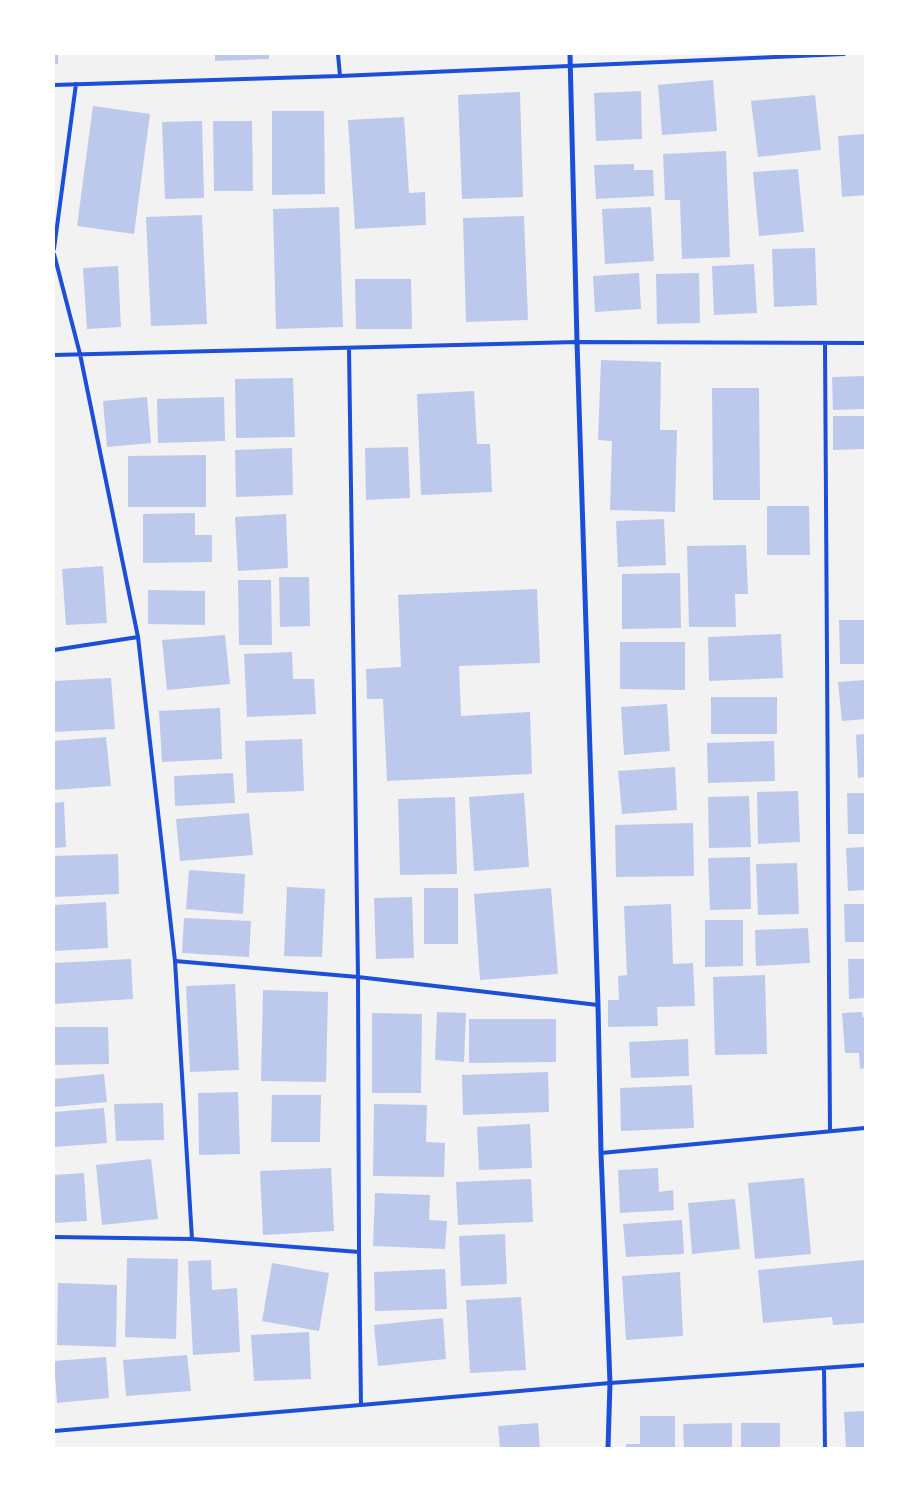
<!DOCTYPE html>
<style>
body{margin:0}
#map{position:relative;width:919px;height:1502px;overflow:hidden;background:#f2f2f2;font-family:Lato,sans-serif}
canvas{display:block}
.frame{position:absolute;inset:0;border:55px solid #fff;pointer-events:none}
</style>
<div id="map">
<canvas width="919" height="1502"></canvas>
<div class="frame"></div>
</div>
<script>
const context = document.querySelector('canvas').getContext('2d');
context.lineJoin = 'round';
function fill(path, color) { context.fillStyle = color; context.fill(path, 'evenodd'); }
const poly = rows => new Path2D(rows.map(r => 'M' + r).join(''));
function stroke(path, color, width, dash) { context.strokeStyle = color; context.lineWidth = width; context.lineCap = dash ? 'butt' : 'round'; context.setLineDash(dash || []); context.stroke(path); }
fill(poly([
 [54,54,58,54,58,64,54,64],
 [215,54,269,54,269,59,215,61],
 [713,80,717,131,662,135,658,85],
 [641,91,642,139,596,141,594,93],
 [520,92,523,197,462,199,458,95],
 [815,95,821,150,758,157,751,101],
 [93,106,150,114,134,234,77,226],
 [272,111,324,111,325,194,272,195],
 [404,117,409,193,425,192,426,225,355,229,348,120],
 [202,121,204,198,165,199,162,122],
 [213,121,252,121,253,191,214,191],
 [865,134,865,195,842,197,838,136],
 [726,151,730,257,682,259,680,200,665,200,663,154],
 [634,164,634,170,653,170,654,196,596,199,594,165],
 [798,169,804,232,759,236,753,172],
 [339,207,343,327,276,329,273,209],
 [651,207,654,261,605,264,602,209],
 [202,215,207,324,151,326,146,217],
 [524,216,528,320,466,322,463,218],
 [815,248,817,305,774,307,772,249],
 [754,264,757,313,714,315,712,266],
 [118,266,121,327,87,329,83,268],
 [639,273,641,309,595,312,593,276],
 [699,273,700,323,657,324,656,274],
 [355,279,411,279,412,329,356,329],
 [601,360,661,362,660,430,677,430,675,512,610,510,612,441,598,440],
 [865,376,865,409,833,410,832,377],
 [293,378,295,437,236,438,235,379],
 [712,388,759,388,760,500,713,500],
 [474,391,477,444,490,444,492,492,421,495,417,394],
 [147,397,151,443,107,447,103,401],
 [224,397,225,441,158,443,157,399],
 [833,416,865,416,865,449,833,450],
 [408,447,410,498,366,500,365,448],
 [292,448,293,495,236,497,235,450],
 [206,455,206,507,128,507,128,456],
 [767,506,809,506,810,555,767,555],
 [195,513,195,535,212,535,212,562,143,563,143,514],
 [286,514,288,568,238,571,235,517],
 [664,519,666,565,618,567,616,521],
 [746,545,748,594,735,594,736,627,689,627,687,546],
 [103,566,107,623,66,625,62,569],
 [680,573,681,628,622,629,622,574],
 [279,577,309,577,310,626,280,627],
 [238,580,271,580,272,645,239,645],
 [537,589,540,663,459,666,461,716,530,712,532,774,387,781,383,699,367,699,366,669,401,667,398,595],
 [148,590,205,591,205,625,148,624],
 [839,620,865,620,865,664,840,664],
 [781,634,783,678,709,681,708,637],
 [225,635,230,684,167,690,162,640],
 [620,642,685,642,685,690,620,689],
 [292,652,293,679,314,679,316,714,247,717,244,654],
 [111,678,115,729,54,732,54,681],
 [865,680,865,719,842,721,838,682],
 [711,697,777,697,777,734,711,734],
 [667,704,670,751,624,755,621,707],
 [220,708,222,759,162,762,159,711],
 [865,734,865,777,858,778,856,735],
 [106,737,111,786,54,790,54,741],
 [302,739,304,791,247,793,245,741],
 [774,741,775,781,708,783,707,743],
 [675,767,677,810,622,814,618,771],
 [233,773,235,803,175,806,174,776],
 [798,791,800,842,758,844,757,792],
 [524,793,529,867,474,871,469,797],
 [847,793,865,793,865,834,848,834],
 [749,796,751,847,709,848,708,797],
 [455,797,457,874,400,875,398,799],
 [64,802,66,847,54,848,54,803],
 [249,813,253,855,180,861,176,819],
 [693,823,694,876,616,877,615,825],
 [865,847,865,890,848,891,846,848],
 [118,854,119,894,54,897,54,856],
 [750,857,751,909,710,910,708,858],
 [797,863,799,914,758,915,756,864],
 [189,870,245,874,243,914,186,909],
 [287,887,325,889,322,957,284,956],
 [424,888,458,888,458,944,424,944],
 [551,888,558,974,480,980,474,894],
 [412,897,414,958,376,959,374,898],
 [106,902,108,948,54,951,54,905],
 [671,904,673,964,693,963,695,1006,657,1007,658,1026,608,1027,608,1000,619,1000,618,976,627,975,624,906],
 [844,904,865,904,865,942,845,942],
 [184,918,251,921,249,957,182,953],
 [705,920,743,920,743,966,705,967],
 [808,928,810,963,756,966,755,930],
 [131,959,133,999,54,1004,54,963],
 [848,959,865,959,865,998,849,999],
 [765,975,767,1054,715,1055,713,977],
 [235,984,239,1070,190,1072,186,986],
 [263,990,328,992,326,1082,261,1081],
 [437,1012,466,1013,464,1062,435,1060],
 [862,1012,863,1017,865,1017,865,1068,860,1069,859,1053,845,1053,842,1013],
 [372,1013,422,1014,421,1093,372,1093],
 [469,1019,556,1019,556,1062,469,1063],
 [54,1027,108,1027,109,1064,54,1065],
 [688,1039,689,1076,631,1078,629,1042],
 [548,1072,549,1112,463,1115,462,1075],
 [104,1074,107,1102,54,1107,54,1079],
 [692,1085,694,1128,621,1131,620,1088],
 [238,1092,240,1154,199,1155,198,1093],
 [272,1095,321,1095,320,1142,271,1142],
 [163,1103,164,1140,116,1141,114,1104],
 [374,1104,427,1105,426,1142,445,1143,444,1177,373,1176],
 [104,1108,107,1143,54,1147,54,1112],
 [530,1124,532,1168,479,1170,477,1127],
 [151,1159,158,1219,102,1225,96,1165],
 [331,1168,334,1231,263,1235,260,1171],
 [658,1168,659,1192,673,1190,674,1210,620,1213,618,1170],
 [84,1173,87,1221,54,1223,54,1175],
 [804,1178,811,1254,755,1259,748,1183],
 [531,1179,533,1222,458,1225,456,1182],
 [375,1193,430,1195,429,1220,447,1221,445,1249,373,1246],
 [735,1199,740,1249,692,1254,688,1203],
 [682,1220,684,1254,626,1257,623,1224],
 [505,1234,507,1284,461,1286,459,1236],
 [127,1258,178,1259,176,1339,125,1337],
 [211,1260,212,1290,237,1288,240,1352,193,1355,188,1261],
 [865,1260,865,1323,833,1325,832,1317,763,1323,758,1270],
 [272,1263,329,1273,319,1331,262,1321],
 [445,1269,447,1309,375,1311,374,1272],
 [680,1272,683,1336,626,1340,622,1276],
 [58,1283,117,1285,116,1347,57,1345],
 [521,1297,526,1370,470,1373,466,1300],
 [443,1318,446,1359,378,1366,374,1325],
 [309,1332,311,1379,254,1381,251,1335],
 [187,1355,191,1391,126,1396,123,1360],
 [106,1357,109,1398,57,1403,54,1361],
 [865,1411,865,1448,846,1448,844,1412],
 [640,1416,675,1416,675,1448,626,1448,626,1444,640,1444],
 [538,1423,540,1448,500,1448,498,1426],
 [732,1423,732,1448,684,1448,683,1424],
 [741,1423,780,1423,780,1448,741,1448]
]), '#bdc9ec');
stroke(poly([
 [338,54,340,76],
 [54,85,340,76,844,54],
 [54,249,76,84],
 [54,254,80,354,138,637,175,961,192,1239],
 [825,343,830,1131],
 [349,348,358,977,598,1005],
 [54,355,577,342,865,343],
 [54,650,138,637],
 [175,961,358,977,359,1252,361,1405],
 [601,1153,865,1128],
 [54,1237,192,1239,359,1252],
 [824,1368,825,1448],
 [54,1431,361,1405,610,1383,865,1365]
]), '#1d4ed8', 4);
stroke(poly([
 [570,54,577,342,598,1005,601,1153,610,1383,608,1448]
]), '#1d4ed8', 5);
</script>
